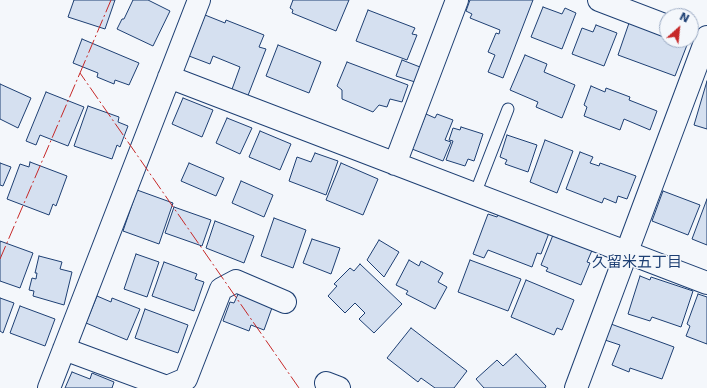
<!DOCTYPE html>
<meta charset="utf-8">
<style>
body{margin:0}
#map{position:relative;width:707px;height:388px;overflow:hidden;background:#f4f7fb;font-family:"DejaVu Sans",sans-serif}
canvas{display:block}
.north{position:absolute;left:659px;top:8px;width:40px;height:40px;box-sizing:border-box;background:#f4f7fb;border:1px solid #9eadc5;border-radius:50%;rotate:27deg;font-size:11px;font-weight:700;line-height:16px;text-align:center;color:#1d3f73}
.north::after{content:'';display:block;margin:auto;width:14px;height:18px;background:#c62828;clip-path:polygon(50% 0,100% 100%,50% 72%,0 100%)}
</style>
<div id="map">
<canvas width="707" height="388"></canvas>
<div class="north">N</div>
</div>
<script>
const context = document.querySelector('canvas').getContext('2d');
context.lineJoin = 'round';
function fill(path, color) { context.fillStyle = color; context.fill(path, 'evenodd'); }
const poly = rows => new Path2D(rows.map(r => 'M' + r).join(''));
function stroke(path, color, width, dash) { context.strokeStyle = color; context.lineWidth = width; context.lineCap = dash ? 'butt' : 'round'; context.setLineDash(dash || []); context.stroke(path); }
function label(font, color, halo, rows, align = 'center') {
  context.font = font + ' "DejaVu Sans","Noto Sans JP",sans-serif'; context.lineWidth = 3; context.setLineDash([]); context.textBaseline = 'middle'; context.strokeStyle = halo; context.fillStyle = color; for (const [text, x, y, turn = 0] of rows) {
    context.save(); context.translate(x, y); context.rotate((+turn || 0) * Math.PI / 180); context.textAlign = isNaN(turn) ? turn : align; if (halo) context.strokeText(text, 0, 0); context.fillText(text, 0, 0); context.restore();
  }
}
const building = poly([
 [74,0,115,0,105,29,68,17,74,0],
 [133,0,148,0,170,11,153,46,117,29,122,19,124,19,133,0],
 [293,0,349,0,336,31,292,13,293,10,290,8,293,0],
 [470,0,533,0,503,78,488,72,495,55,488,52,496,33,499,34,500,30,470,18,472,14,466,11,470,0],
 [543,7,562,14,565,8,576,13,562,49,531,37,543,7],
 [368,10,415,28,412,34,417,35,407,60,356,41,368,10],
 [205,15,225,23,226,20,264,35,259,47,266,49,247,98,231,92,240,67,213,56,210,64,189,56,205,15],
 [629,23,667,37,667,40,674,40,687,45,675,76,618,55,629,23],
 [596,25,617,33,604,66,572,54,582,28,593,32,596,25],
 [82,39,139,63,129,85,115,80,114,84,97,77,98,73,73,63,82,39],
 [278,45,321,62,309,93,266,76,278,45],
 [525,55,547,64,544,72,575,85,562,118,536,107,538,102,510,90,525,55],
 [402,60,420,67,415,82,396,76,402,60],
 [347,62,408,85,402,102,390,99,387,107,379,105,373,112,342,99,342,90,337,86,347,62],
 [707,81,707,129,694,125,707,81],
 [0,84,31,98,18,128,0,119,0,84],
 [591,86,605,92,606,88,630,97,629,100,657,111,650,130,624,119,620,130,584,116,587,107,584,105,591,86],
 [46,92,84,107,68,146,40,135,36,145,26,141,46,92],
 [183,98,213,110,202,137,172,124,183,98],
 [88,106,119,117,118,122,128,126,120,147,117,145,112,159,74,146,88,106],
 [426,114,435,118,437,114,453,120,445,140,451,142,443,161,412,149,426,114],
 [227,118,252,128,240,154,216,143,227,118],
 [461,127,483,134,474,161,468,159,465,166,446,160,453,141,449,140,453,128,460,130,461,127],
 [260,131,291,144,280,170,249,157,260,131],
 [507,135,537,145,528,172,505,164,507,160,500,157,507,135],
 [545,140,573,151,557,193,530,182,545,140],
 [580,152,593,157,590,163,599,166,600,163,636,176,627,199,618,196,616,203,604,198,602,203,566,189,580,152],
 [315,153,338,161,326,195,289,181,297,157,311,162,315,153],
 [30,162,67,176,56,206,53,204,49,215,7,199,20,164,29,167,30,162],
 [0,163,11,167,3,186,0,185,0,163],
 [189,163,224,178,216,196,181,181,189,163],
 [341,163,378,179,363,215,326,200,341,163],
 [241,181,273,195,264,217,232,203,241,181],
 [137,190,173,203,159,244,123,231,137,190],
 [663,191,700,205,688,235,652,221,663,191],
 [707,199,707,245,692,239,707,199],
 [174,207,211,220,202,246,165,233,174,207],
 [499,213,549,233,541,254,537,253,532,267,488,250,484,258,473,254,488,214,497,217,499,213],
 [274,218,306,230,293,268,261,256,274,218],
 [215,221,254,236,244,263,206,248,215,221],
 [553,235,593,248,587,262,590,263,581,285,546,271,548,268,541,265,553,235],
 [312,239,340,248,331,274,303,263,312,239],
 [379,240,399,252,384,277,367,260,379,240],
 [0,242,0,241,33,253,20,288,0,281,0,242],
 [136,254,159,262,147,297,124,289,136,254],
 [39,256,62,262,60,269,72,272,64,305,33,296,34,291,29,290,32,278,36,279,37,273,35,273,39,256],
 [409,260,419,266,421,261,443,273,438,282,447,287,435,309,406,294,408,291,396,285,409,260],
 [470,260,521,279,508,311,458,292,470,260],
 [164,262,197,274,195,279,204,282,194,311,152,296,164,262],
 [360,264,402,304,374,333,359,319,365,313,355,303,345,313,328,296,337,286,334,284,350,268,354,271,360,264],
 [640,276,650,280,651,277,693,291,681,327,652,317,650,321,628,314,640,276],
 [526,280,574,300,562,330,557,328,554,335,511,317,526,280],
 [239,292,273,305,264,330,251,325,249,331,223,321,230,302,234,303,239,292],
 [698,294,707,297,707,344,686,336,690,326,687,324,698,294],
 [97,296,111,302,112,298,140,309,127,340,86,323,97,296],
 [0,298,14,303,3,333,0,331,0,298],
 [20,306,55,319,45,346,10,333,20,306],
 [145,309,188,325,178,353,135,338,145,309],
 [611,324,674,347,662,379,630,368,629,372,612,365,620,345,605,340,611,324],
 [411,328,467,371,454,388,435,388,421,378,418,382,387,358,411,328],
 [516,354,546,386,545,388,484,388,476,379,497,360,503,366,516,354],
 [72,372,90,379,92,373,114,382,112,388,65,388,72,372]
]);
fill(building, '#d5e0f0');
stroke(building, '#1d3f73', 1);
const lane = poly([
 [475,194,508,109]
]);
const street = poly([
 [599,0,667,26],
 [169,77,707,283],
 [395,164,457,0],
 [64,349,167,387,186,379,221,289,236,281,285,302],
 [326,383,339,388],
 [49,388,199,0],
 [576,388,707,37]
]);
stroke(lane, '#1d3f73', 13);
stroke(street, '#1d3f73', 24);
stroke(lane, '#f4f7fb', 11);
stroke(street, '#f4f7fb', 22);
stroke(poly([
 [80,73,111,0],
 [0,259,80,73,299,388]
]), '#c62828', 1, [14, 3, 2, 3]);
label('15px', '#1d3f73', '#f4f7fb', [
 ["久留米五丁目",637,263]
]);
</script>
